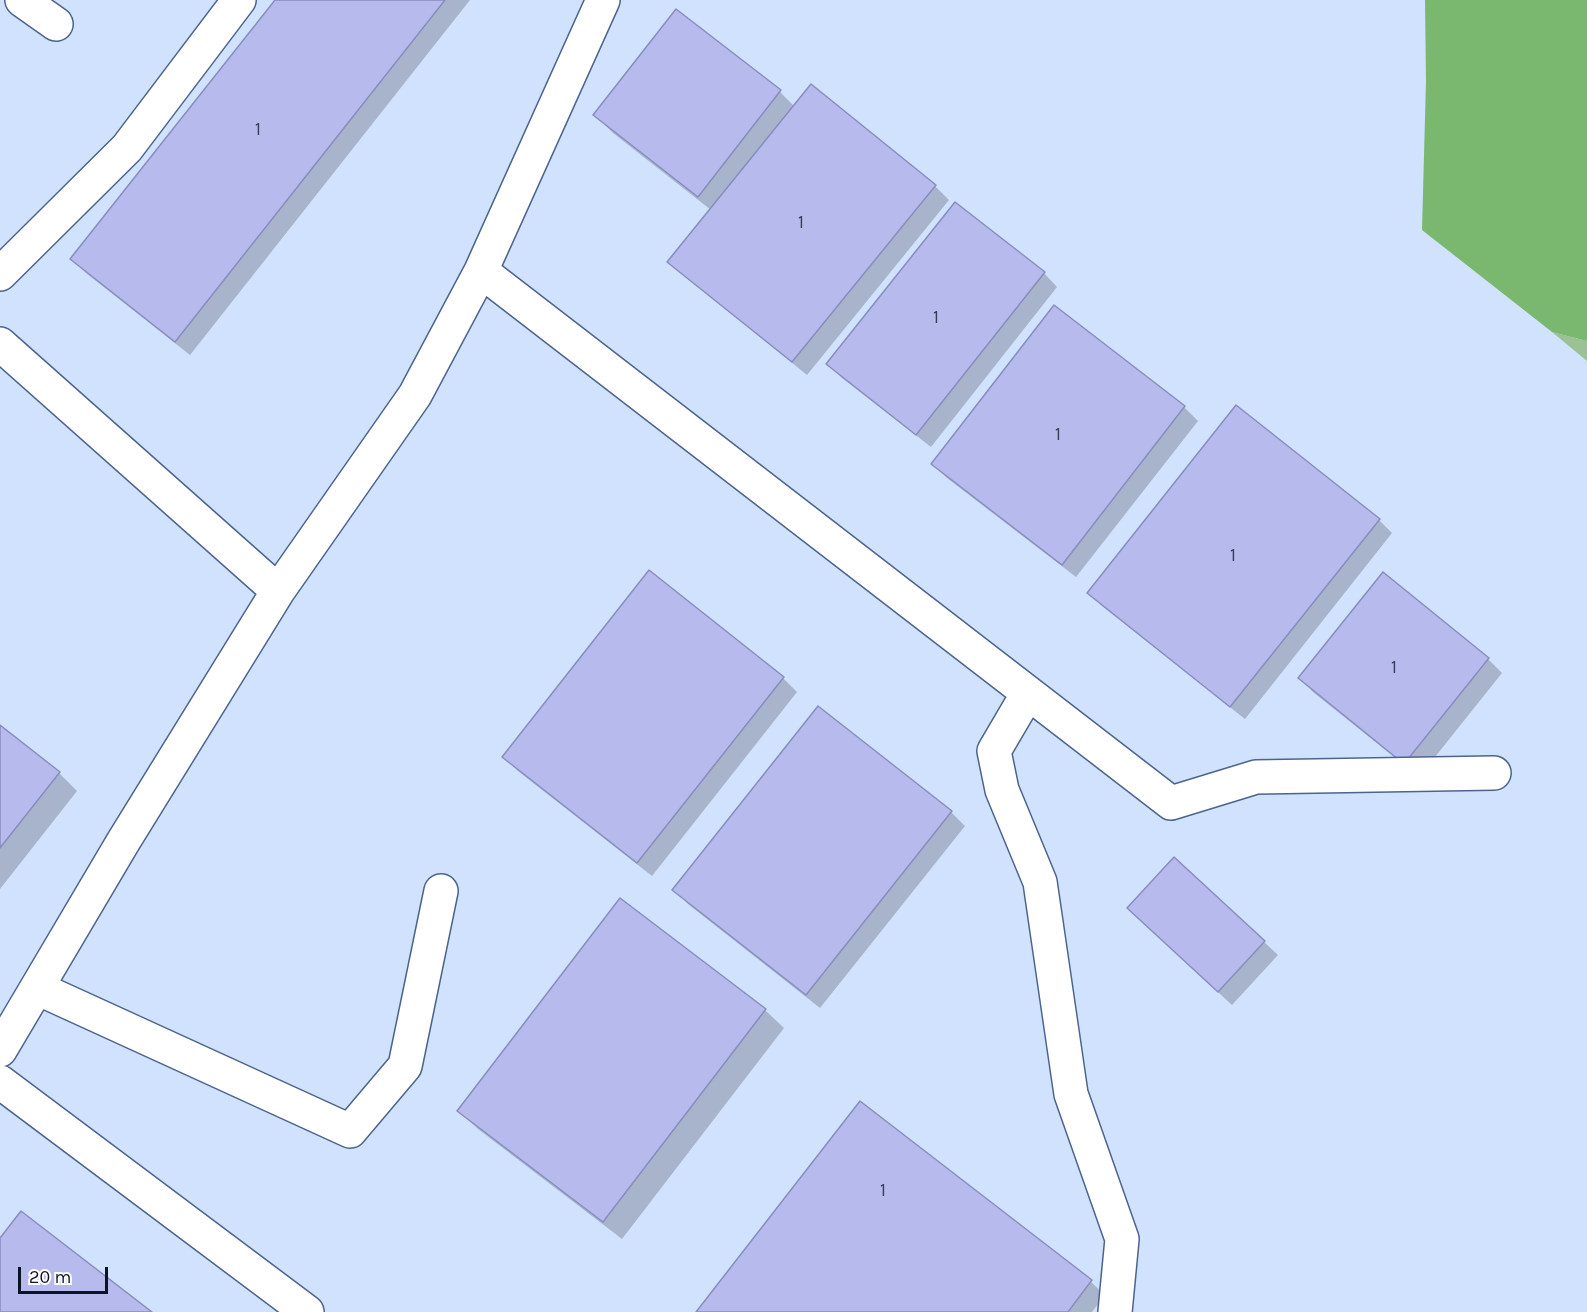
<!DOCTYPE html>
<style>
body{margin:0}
#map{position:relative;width:1587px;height:1312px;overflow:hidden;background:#d1e2fe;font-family:Karla,sans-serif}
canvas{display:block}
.scale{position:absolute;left:18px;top:1267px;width:90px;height:27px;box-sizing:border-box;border:3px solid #0b1424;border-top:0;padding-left:8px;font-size:18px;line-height:21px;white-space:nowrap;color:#0b1424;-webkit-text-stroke:4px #fff;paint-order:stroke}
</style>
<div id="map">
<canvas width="1587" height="1312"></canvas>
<div class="scale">20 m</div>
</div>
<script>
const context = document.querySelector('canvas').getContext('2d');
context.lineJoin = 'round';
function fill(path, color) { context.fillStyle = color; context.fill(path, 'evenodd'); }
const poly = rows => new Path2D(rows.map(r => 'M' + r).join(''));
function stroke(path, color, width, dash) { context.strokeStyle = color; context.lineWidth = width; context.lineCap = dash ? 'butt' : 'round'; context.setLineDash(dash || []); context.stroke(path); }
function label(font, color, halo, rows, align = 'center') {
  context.font = font + ' Karla,sans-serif'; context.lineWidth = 5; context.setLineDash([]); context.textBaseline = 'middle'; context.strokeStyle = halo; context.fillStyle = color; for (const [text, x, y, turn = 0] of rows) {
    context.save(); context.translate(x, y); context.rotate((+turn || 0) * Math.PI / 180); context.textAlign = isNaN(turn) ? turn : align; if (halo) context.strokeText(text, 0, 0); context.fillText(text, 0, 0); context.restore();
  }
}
fill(poly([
 [1552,332,1587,341,1587,361]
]), '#9bc194');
fill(poly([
 [1425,0,1587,0,1587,341,1552,332,1422,230,1426,81]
]), '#7ab870');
fill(poly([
 [277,0,470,0,190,355,86,273,72,259],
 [780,92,794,106,935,186,949,200,807,375,683,275,669,261,711,210,613,133,595,115],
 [1044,273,1057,287,931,447,842,378,828,364],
 [1184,407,1198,421,1076,577,947,478,933,464],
 [1379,520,1392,533,1245,719,1102,606,1089,593],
 [1383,574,1488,659,1502,673,1419,777,1313,692,1300,678],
 [783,678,797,692,652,876,518,771,504,757],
 [0,727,59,773,77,791,0,889],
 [951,812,965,826,820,1008,688,904,675,890],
 [621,900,765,1010,784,1028,622,1239,478,1129,459,1111],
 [1142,922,1264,942,1278,955,1232,1005],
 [860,1103,1091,1282,1105,1295,1092,1312,697,1312]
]), '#0003');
const building = poly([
 [275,0,445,0,175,342,70,259,275,0],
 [676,9,781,90,698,197,593,115,676,9],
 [811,84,936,185,792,362,667,262,811,84],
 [955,202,1045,272,916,435,826,364,955,202],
 [1054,305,1185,406,1062,565,931,464,1054,305],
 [1236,405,1380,519,1230,707,1087,593,1236,405],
 [649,570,784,677,637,863,502,757,649,570],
 [1383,572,1489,658,1404,764,1298,678,1383,572],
 [818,706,952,811,806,995,672,890,818,706],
 [0,725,60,772,0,848,0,725],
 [1174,857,1265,941,1218,992,1127,908,1174,857],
 [620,898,766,1009,603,1222,457,1111,620,898],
 [860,1101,1092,1280,1068,1312,696,1312,860,1101],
 [21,1211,152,1312,0,1312,0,1238,21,1211]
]);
fill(building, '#b6baed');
stroke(building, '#898dbd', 1.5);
const minor = poly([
 [22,0,56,24],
 [481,271,1171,803,1256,777,1494,773],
 [0,274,127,148,239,0],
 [0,344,278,591],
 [1028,693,994,751,1002,790,1040,882,1071,1094,1122,1239,1115,1312],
 [37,988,350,1131,405,1066,441,891],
 [0,1050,123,842,278,591,415,395,481,271,603,0],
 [0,1082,307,1312]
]);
stroke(minor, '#4c648d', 36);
stroke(minor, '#fff', 33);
label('18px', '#363e56', null, [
 ["1",258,130],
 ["1",801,223],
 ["1",936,318],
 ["1",1058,435],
 ["1",1233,556],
 ["1",1394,668],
 ["1",883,1191]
]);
</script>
